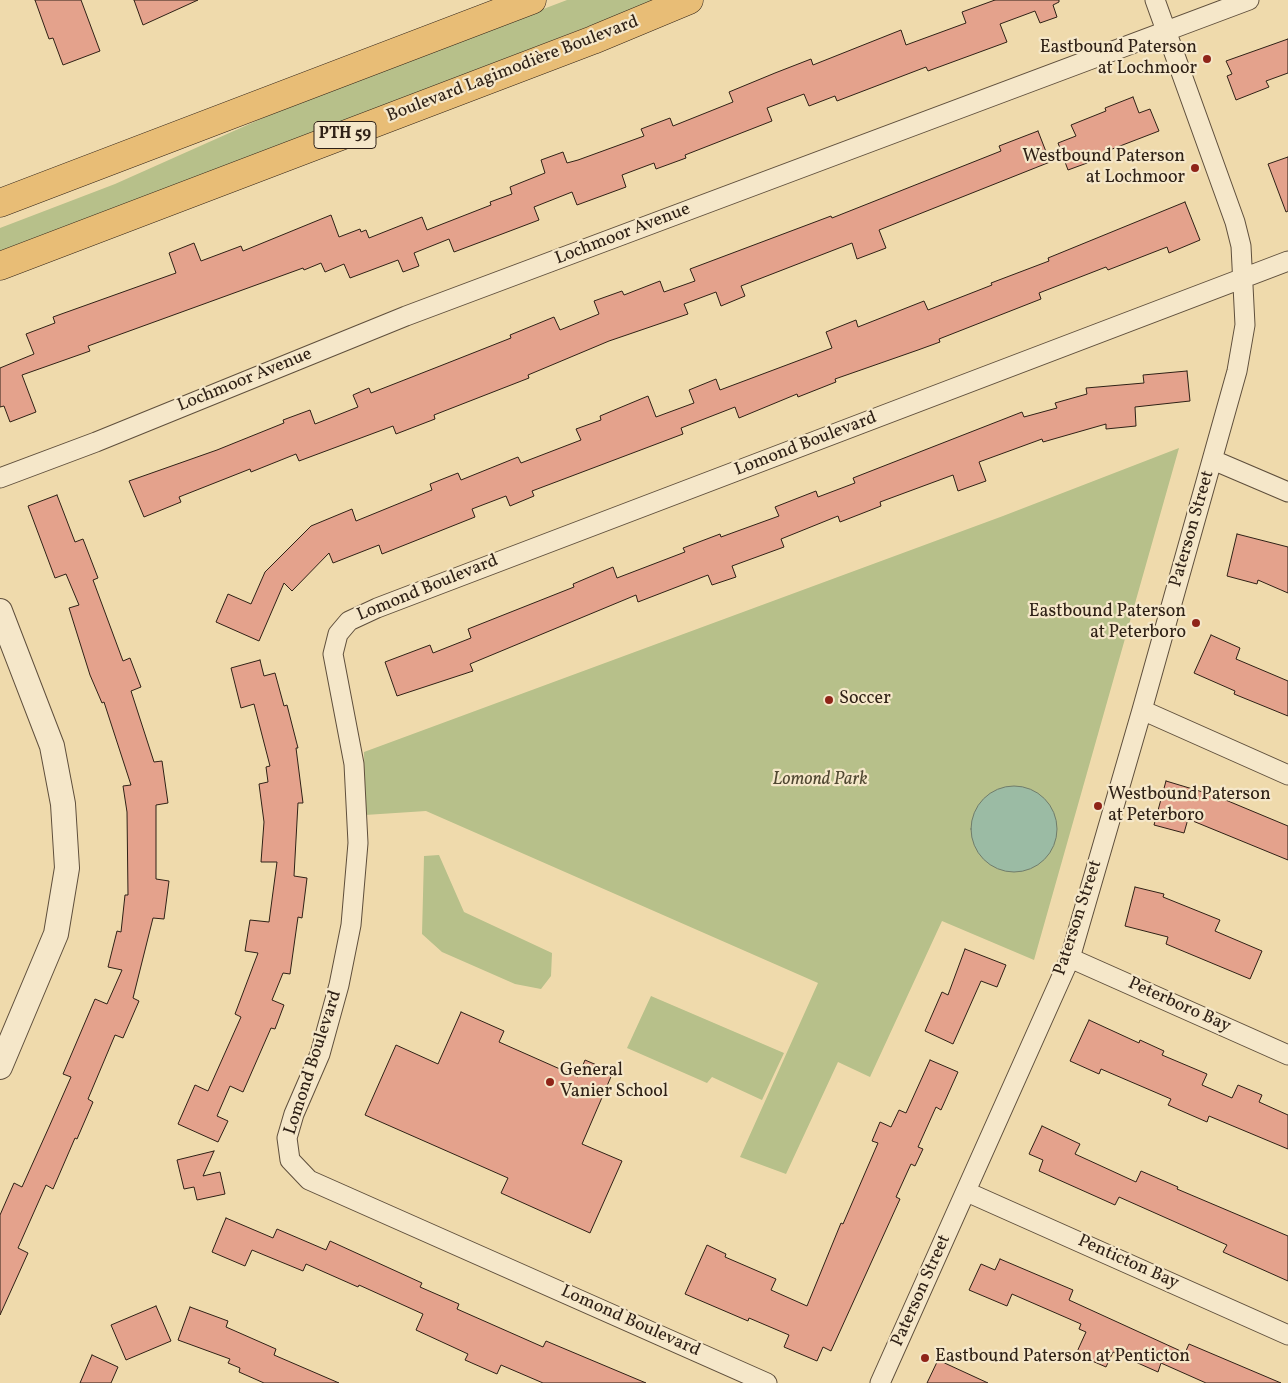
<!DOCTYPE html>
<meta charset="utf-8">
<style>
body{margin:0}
canvas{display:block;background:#efdaac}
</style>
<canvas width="1288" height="1383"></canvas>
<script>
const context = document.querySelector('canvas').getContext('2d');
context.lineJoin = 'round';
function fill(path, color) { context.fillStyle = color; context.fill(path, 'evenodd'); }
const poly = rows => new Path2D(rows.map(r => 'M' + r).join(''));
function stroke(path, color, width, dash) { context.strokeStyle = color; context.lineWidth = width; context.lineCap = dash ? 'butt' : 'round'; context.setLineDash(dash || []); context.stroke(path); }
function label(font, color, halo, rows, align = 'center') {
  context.font = font + ' Vollkorn,serif'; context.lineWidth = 4.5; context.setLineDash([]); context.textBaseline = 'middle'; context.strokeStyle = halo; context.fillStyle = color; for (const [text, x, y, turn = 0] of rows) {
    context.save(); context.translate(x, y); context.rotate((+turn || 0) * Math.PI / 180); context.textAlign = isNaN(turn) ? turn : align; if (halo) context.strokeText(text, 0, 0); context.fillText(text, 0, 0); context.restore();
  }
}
fill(poly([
 [567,0,657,0,0,253,0,228,115,184,301,101],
 [1179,448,1034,960,942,921,870,1077,838,1062,786,1174,740,1157,818,983,426,811,365,815,364,752,1003,516],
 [439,855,464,912,552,953,551,976,541,989,515,984,442,952,422,934,424,856],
 [651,996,784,1053,762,1100,712,1077,707,1083,627,1048]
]), '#b7c08a');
const water = poly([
 '971 829a43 43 0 1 1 86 0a43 43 0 1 1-86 0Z'
]);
fill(water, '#9bbba4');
stroke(water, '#707d6b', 1);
const building = poly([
 [35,0,81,0,100,51,63,65,53,38,49,39,35,0],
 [134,0,198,0,143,25,134,0],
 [995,0,1059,0,1059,2,1053,5,1057,17,1040,23,1035,11,1000,24,1007,42,928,71,926,67,837,101,835,96,809,106,804,94,767,108,772,121,685,155,686,158,656,169,654,163,622,175,626,187,577,205,572,192,534,207,539,220,502,234,454,252,449,239,414,253,419,266,403,272,398,260,350,278,344,264,325,272,321,263,304,270,303,268,88,346,90,351,22,375,36,412,10,422,4,406,0,407,0,368,34,354,26,334,55,323,53,317,176,273,169,253,194,243,201,261,241,246,243,251,331,215,339,237,360,229,361,232,366,230,369,238,422,217,427,230,491,205,490,202,512,194,510,187,545,173,541,160,563,152,567,163,578,160,644,136,641,129,670,118,673,126,733,102,729,92,775,73,811,59,813,65,901,30,906,45,966,23,962,12,995,0],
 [1288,39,1288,73,1266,81,1269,87,1236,100,1227,76,1232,74,1226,61,1288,39],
 [1133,97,1139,113,1150,109,1159,131,1107,151,1109,155,1068,170,1058,143,1076,136,1071,125,1106,111,1105,108,1133,97],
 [1038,131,1050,162,879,230,886,248,857,259,852,243,741,286,745,296,721,306,716,292,684,304,688,314,609,341,528,375,529,378,434,415,435,419,396,434,393,426,299,461,296,454,251,472,250,469,179,497,181,502,144,517,129,481,217,450,284,423,283,420,310,410,315,424,358,407,353,395,369,388,371,393,440,366,511,338,510,335,554,317,560,330,599,314,594,301,622,291,624,295,660,281,664,292,695,281,690,269,831,216,832,218,1001,151,999,146,1038,131],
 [1288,157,1288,211,1286,212,1268,164,1288,157],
 [1185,202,1200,240,1169,253,1167,247,1108,270,1106,267,1039,293,1041,299,939,339,940,342,918,350,835,379,836,382,798,397,797,394,739,418,735,407,681,428,683,434,532,491,534,496,510,506,506,496,472,509,475,517,382,554,379,545,333,563,329,553,292,591,284,583,259,641,216,622,228,594,251,604,265,572,311,526,352,509,356,521,432,490,430,484,458,473,461,480,518,457,521,463,581,440,576,429,601,420,600,416,648,396,656,417,694,403,689,390,716,379,720,390,832,348,826,332,856,320,858,327,924,301,928,310,992,285,991,283,1049,261,1048,258,1185,202],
 [1187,371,1190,401,1135,407,1136,426,1106,429,1106,424,1043,442,1042,439,979,462,986,481,958,491,953,475,880,502,881,506,840,522,838,516,781,539,784,547,732,566,736,577,712,585,708,575,638,602,636,595,470,664,473,671,397,696,385,662,430,645,433,653,471,638,468,629,574,587,573,584,613,567,617,578,685,552,683,548,720,534,721,537,779,516,775,507,816,491,818,497,855,483,853,478,1022,412,1024,417,1057,408,1055,403,1087,394,1086,388,1144,383,1143,375,1187,371],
 [57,495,75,542,83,539,98,578,93,580,123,661,130,658,141,687,131,691,154,762,162,761,168,803,156,805,156,879,169,881,164,919,153,918,133,998,139,1001,123,1038,115,1035,88,1099,93,1102,77,1139,75,1138,53,1189,46,1185,18,1248,28,1253,0,1315,0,1215,14,1183,22,1187,49,1127,71,1077,63,1074,95,999,107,1004,122,970,108,967,117,931,121,932,125,895,128,895,127,812,123,786,131,785,104,702,102,703,90,675,69,608,79,605,66,574,55,578,28,506,57,495],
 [1237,534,1288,547,1288,593,1258,580,1257,584,1227,576,1237,534],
 [1211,635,1240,648,1236,659,1288,681,1288,716,1234,694,1235,691,1194,673,1211,635],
 [260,660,264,676,275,673,284,706,287,705,298,748,296,748,303,803,298,803,294,876,307,878,302,918,298,917,290,974,283,973,272,1000,284,1005,275,1029,271,1028,243,1092,230,1086,217,1116,228,1121,218,1142,178,1124,195,1085,208,1091,241,1017,235,1014,258,953,245,951,250,920,269,922,277,862,261,862,264,822,259,784,268,782,266,767,270,766,254,704,241,708,231,668,260,660],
 [1166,781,1216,796,1288,826,1288,860,1188,819,1184,833,1154,825,1166,781],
 [1135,887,1164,894,1163,897,1220,920,1215,931,1262,951,1250,979,1166,944,1168,937,1125,926,1135,887],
 [965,949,1006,965,997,987,981,981,953,1044,925,1031,942,992,948,995,965,949],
 [461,1012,504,1031,499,1042,578,1077,585,1060,613,1072,582,1144,622,1161,590,1233,501,1193,508,1178,365,1115,396,1045,438,1064,461,1012],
 [1089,1020,1139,1043,1140,1040,1164,1051,1162,1055,1207,1074,1202,1085,1232,1098,1238,1085,1262,1095,1259,1102,1288,1115,1288,1149,1209,1116,1207,1122,1168,1105,1171,1099,1101,1069,1099,1074,1070,1061,1089,1020],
 [930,1060,958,1072,941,1110,936,1107,918,1147,923,1149,915,1166,911,1164,896,1197,900,1199,831,1351,823,1347,817,1361,784,1347,789,1335,749,1318,748,1321,685,1294,707,1245,726,1254,725,1257,776,1279,771,1290,807,1306,841,1223,843,1224,878,1143,872,1141,880,1122,891,1127,899,1110,906,1113,930,1060],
 [1042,1126,1080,1144,1075,1154,1136,1182,1141,1171,1178,1187,1177,1189,1288,1236,1288,1281,1223,1252,1227,1245,1119,1197,1115,1205,1039,1171,1043,1160,1029,1154,1042,1126],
 [214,1151,203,1176,220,1172,225,1194,197,1200,194,1187,184,1189,177,1160,214,1151],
 [226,1218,273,1238,277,1229,326,1250,330,1241,422,1283,420,1287,459,1304,457,1309,543,1347,546,1341,646,1383,543,1383,501,1365,497,1374,465,1360,468,1354,416,1330,423,1314,359,1285,358,1287,306,1264,303,1271,252,1250,245,1266,212,1252,226,1218],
 [1000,1259,1073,1290,1069,1300,1185,1353,1189,1344,1281,1383,1206,1383,1161,1363,1158,1372,1113,1352,1106,1367,1076,1354,1086,1332,1079,1329,1081,1324,1012,1294,1007,1306,969,1290,981,1264,995,1270,1000,1259],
 [156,1306,171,1341,126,1360,111,1325,156,1306],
 [190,1307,228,1321,226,1327,276,1349,274,1355,339,1383,264,1383,239,1372,240,1368,228,1363,230,1359,178,1340,190,1307],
 [92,1355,118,1367,111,1383,80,1383,92,1355],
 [938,1360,988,1383,927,1383,938,1360]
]);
fill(building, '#e4a28c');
stroke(building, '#2f2116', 1);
const minor = poly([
 [1213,460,1288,492],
 [0,478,96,442,406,316,1249,0],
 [1142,710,1288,775],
 [1070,958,1288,1055],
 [967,1192,1288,1335],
 [767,1383,309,1180,290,1160,287,1138,294,1114,320,1054,339,985,351,925,358,843,354,764,333,654,338,634,349,621,377,608,1288,261],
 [880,1383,1070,958,1142,710,1237,371,1245,325,1241,246,1235,222,1155,0]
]);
const tertiary = poly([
 [0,611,52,746,63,804,67,868,56,934,0,1067]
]);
const primary = poly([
 [0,203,532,0],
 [0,266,593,40,689,0]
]);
stroke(minor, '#5f4f3c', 21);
stroke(tertiary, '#5f4f3c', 26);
stroke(primary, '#2f2116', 29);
stroke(minor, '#f5e7c9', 19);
stroke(tertiary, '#f5e7c9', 24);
stroke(primary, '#e8bd76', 28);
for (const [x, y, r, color] of [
 [1207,59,5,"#8f2418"],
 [1195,168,5,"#8f2418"],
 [1196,623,5,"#8f2418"],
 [829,700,5,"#8f2418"],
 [1098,806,5,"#8f2418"],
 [550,1082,5,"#8f2418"],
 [925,1358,5,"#8f2418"]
]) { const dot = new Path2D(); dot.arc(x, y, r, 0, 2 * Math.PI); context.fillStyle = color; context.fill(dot); stroke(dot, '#f5e7c9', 2); }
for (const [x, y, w] of [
 [345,135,62]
]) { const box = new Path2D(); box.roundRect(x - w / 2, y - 13.5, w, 27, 4); context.fillStyle = '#f5e7c9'; context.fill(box); stroke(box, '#2f2116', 1); }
label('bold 16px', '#2f2116', null, [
 ["PTH 59",345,135]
]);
label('18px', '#2f2116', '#f5e7c9', [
 ["Eastbound Paterson",1197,49,"right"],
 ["at Lochmoor",1197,70,"right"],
 ["Westbound Paterson",1185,158,"right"],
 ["at Lochmoor",1185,179,"right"],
 ["Eastbound Paterson",1186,613,"right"],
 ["at Peterboro",1186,634,"right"],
 ["Soccer",839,700],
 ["Westbound Paterson",1108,796],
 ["at Peterboro",1108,817],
 ["General",560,1072],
 ["Vanier School",560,1093],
 ["Eastbound Paterson at Penticton",935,1358]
], 'left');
label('18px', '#2f2116', '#f5e7c9', [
 ["Boulevard Lagimodière Boulevard",513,70,-21],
 ["Lochmoor Avenue",623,235,-21],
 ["Lochmoor Avenue",245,381,-22],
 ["Lomond Boulevard",806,445,-21],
 ["Paterson Street",1193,529,-74],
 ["Lomond Boulevard",428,589,-22],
 ["Paterson Street",1079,918,-72],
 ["Peterboro Bay",1179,1006,24],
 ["Lomond Boulevard",314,1063,-72],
 ["Penticton Bay",1128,1263,24],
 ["Paterson Street",922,1291,-66],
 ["Lomond Boulevard",630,1322,24]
]);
label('italic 18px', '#514933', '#f5e7c9', [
 ["Lomond Park",820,781]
]);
</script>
